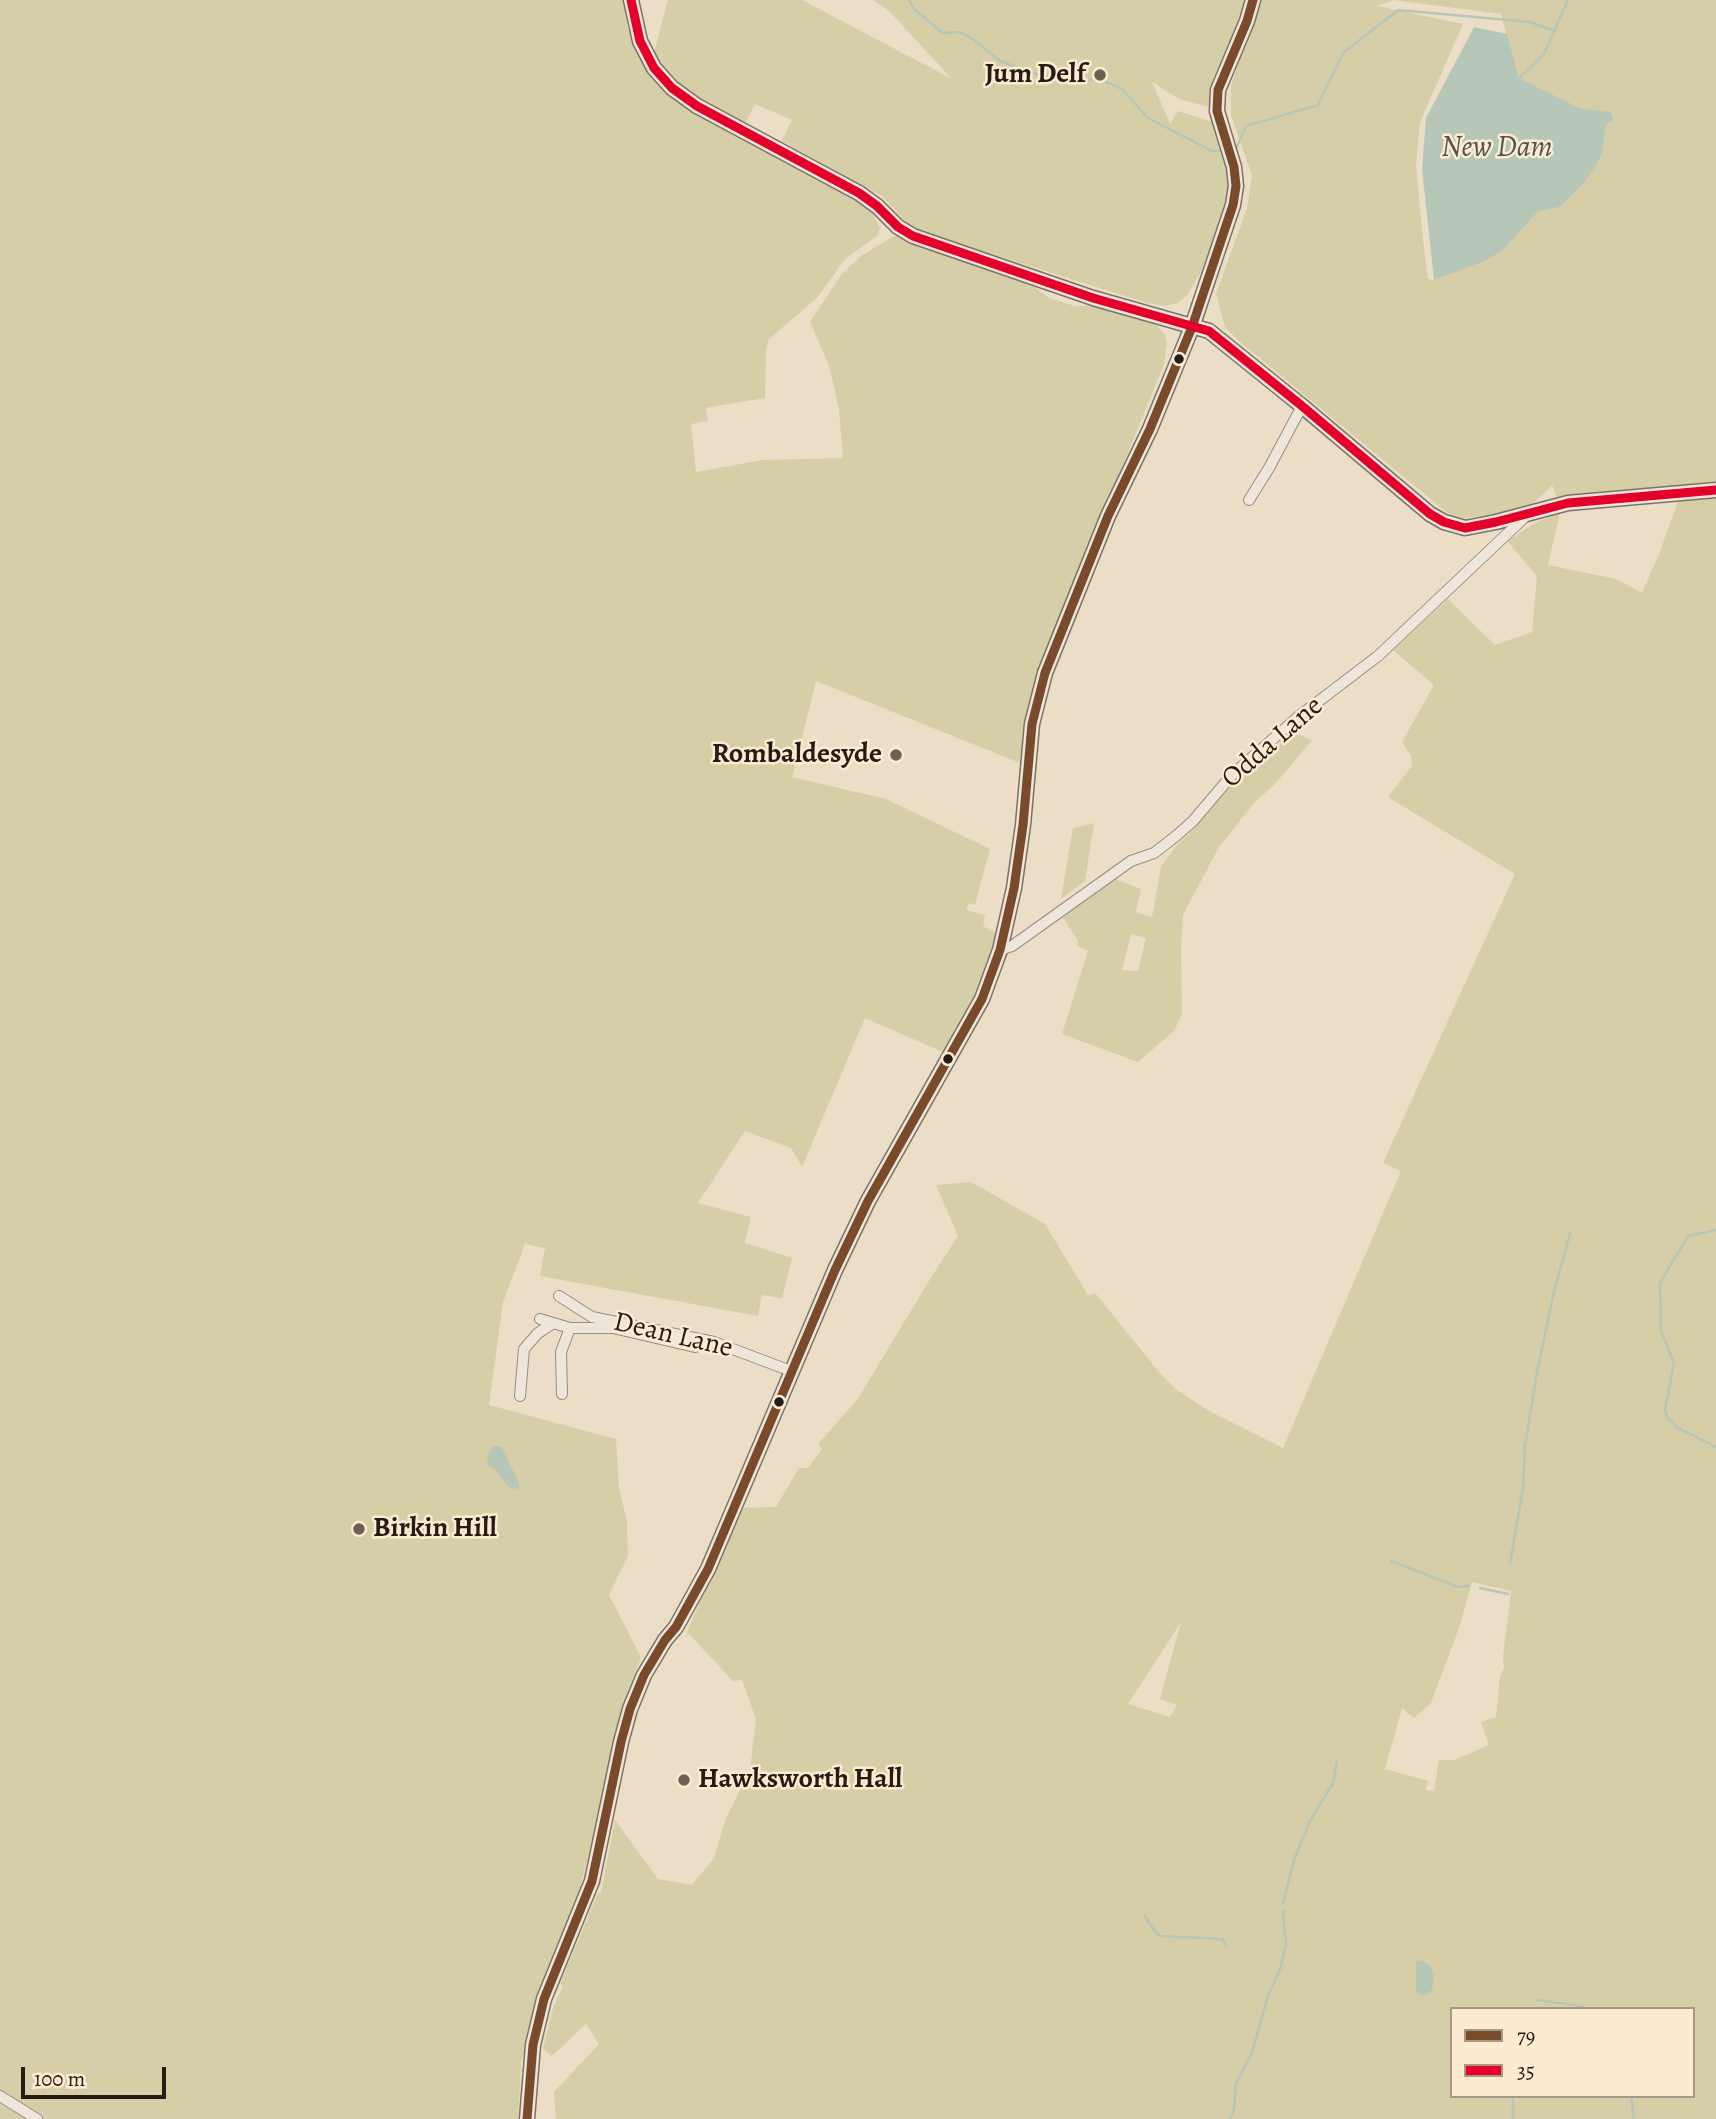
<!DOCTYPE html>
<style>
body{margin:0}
#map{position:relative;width:1716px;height:2119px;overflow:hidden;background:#ecddc7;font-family:Alegreya,serif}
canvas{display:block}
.legend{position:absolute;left:1450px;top:2007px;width:245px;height:91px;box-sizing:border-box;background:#fcebd1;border:2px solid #a69886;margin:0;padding:9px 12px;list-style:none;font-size:21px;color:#261c16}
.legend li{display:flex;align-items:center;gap:14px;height:35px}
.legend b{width:35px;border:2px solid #a69886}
.scale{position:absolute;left:21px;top:2067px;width:145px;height:32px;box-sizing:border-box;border:4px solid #261c16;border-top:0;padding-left:9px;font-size:21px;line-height:24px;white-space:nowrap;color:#261c16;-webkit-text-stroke:5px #fcebd1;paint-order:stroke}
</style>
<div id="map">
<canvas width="1716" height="2119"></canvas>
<ul class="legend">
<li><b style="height:9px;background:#7a4b2a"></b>79</li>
<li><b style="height:9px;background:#e4002b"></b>35</li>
</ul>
<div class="scale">100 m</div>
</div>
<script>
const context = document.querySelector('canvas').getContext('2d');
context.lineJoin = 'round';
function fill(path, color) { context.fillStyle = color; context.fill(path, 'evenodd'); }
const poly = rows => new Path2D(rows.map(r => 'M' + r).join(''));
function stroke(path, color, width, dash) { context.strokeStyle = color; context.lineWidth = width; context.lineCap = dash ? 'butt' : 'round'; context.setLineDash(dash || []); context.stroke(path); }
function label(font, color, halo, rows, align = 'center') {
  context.font = font + ' Alegreya,serif'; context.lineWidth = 5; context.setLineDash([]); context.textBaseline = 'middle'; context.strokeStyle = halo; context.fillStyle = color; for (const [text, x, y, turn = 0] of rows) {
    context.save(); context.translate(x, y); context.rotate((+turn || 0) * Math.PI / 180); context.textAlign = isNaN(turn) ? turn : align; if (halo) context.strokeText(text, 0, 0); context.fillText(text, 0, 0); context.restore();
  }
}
fill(poly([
 [0,0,624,0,627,27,637,49,654,81,668,95,701,115,869,207,880,228,878,235,845,259,818,297,769,339,766,349,765,398,706,408,708,421,691,424,696,472,763,460,843,458,839,410,830,368,810,322,842,274,861,256,892,237,899,236,1028,282,1049,298,1075,306,1100,306,1146,320,1157,326,1165,335,1167,344,1164,364,1044,659,1029,713,1020,763,816,681,792,777,886,799,990,849,975,905,969,903,966,910,985,915,983,926,997,934,972,1000,943,1052,865,1018,802,1167,791,1148,745,1131,698,1203,751,1217,745,1243,792,1258,782,1298,762,1295,758,1316,540,1276,545,1248,525,1244,503,1302,489,1405,616,1439,619,1488,627,1522,628,1556,609,1595,641,1657,619,1716,594,1833,575,1906,536,1996,521,2064,518,2119,0,2119],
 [668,0,802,0,952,79,889,11,873,0,1247,0,1237,28,1213,78,1209,107,1179,99,1152,82,1170,124,1178,111,1213,122,1227,154,1232,186,1201,272,1188,294,1178,303,1165,306,1144,302,922,232,907,223,882,196,782,141,792,120,755,104,745,123,676,86,661,68,654,53],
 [1259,0,1716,0,1716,482,1557,497,1552,485,1536,501,1525,508,1503,513,1455,519,1240,342,1225,327,1216,294,1247,208,1252,176,1231,115,1231,86],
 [1393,0,1501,14,1519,78,1606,125,1602,154,1560,207,1538,210,1505,248,1434,280,1428,279,1423,240,1416,164,1420,122,1463,24,1377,6],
 [1716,496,1716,2119,556,2119,554,2092,599,2044,586,2024,552,2056,543,2049,553,2008,563,1986,560,1984,598,1893,601,1893,615,1820,658,1879,692,1885,714,1858,726,1818,750,1770,756,1719,742,1680,733,1681,688,1633,684,1640,739,1508,776,1507,799,1468,808,1468,822,1449,818,1444,857,1400,932,1276,958,1236,936,1185,971,1182,1045,1224,1088,1295,1096,1294,1158,1371,1177,1390,1209,1411,1283,1448,1401,1171,1383,1163,1515,874,1388,797,1412,766,1411,756,1402,742,1434,685,1393,650,1448,599,1495,645,1532,632,1537,576,1507,541,1534,524,1560,512,1548,565,1616,579,1642,593,1659,554,1679,499],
 [1472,1582,1511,1591,1503,1656,1504,1668,1500,1677,1496,1717,1481,1722,1489,1745,1454,1760,1439,1760,1434,1791,1426,1790,1428,1781,1385,1769,1402,1708,1414,1718,1431,1703,1460,1625],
 [1181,1622,1160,1699,1177,1705,1170,1717,1128,1704],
 [1452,2009,1693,2009,1693,2096,1452,2096],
 [1295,733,1312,740,1275,784,1254,803,1219,847,1183,915,1181,949,1182,1014,1174,1031,1138,1062,1062,1034,1088,951,1077,946,1078,941,1061,914,1113,878,1141,889,1136,912,1152,917,1161,867,1176,846,1195,828,1219,794,1248,767],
 [1131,934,1146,938,1138,971,1122,970],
 [1094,823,1085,881,1061,899,1073,828]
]), '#d5cea6');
fill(poly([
 [1474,27,1507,34,1519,78,1579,108,1611,112,1613,120,1606,125,1602,154,1595,167,1583,184,1560,207,1538,211,1505,248,1487,260,1434,280,1422,169,1426,118],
 [493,1446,501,1446,517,1479,520,1486,517,1489,510,1488,493,1468,487,1465,488,1455],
 [1421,1960,1430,1966,1434,1977,1432,1990,1424,1996,1416,1992,1416,1961]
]), '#b6c7b8');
stroke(poly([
 [909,0,914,9,943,33,960,32,973,39,1000,61,1041,76,1104,81,1122,89,1148,118,1212,151,1223,150],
 [1519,78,1544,54,1568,0],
 [1233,149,1236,149,1246,126,1318,105,1343,53,1398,10,1530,22,1555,31],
 [1716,1230,1688,1236,1660,1283,1661,1331,1674,1363,1665,1410,1667,1417,1678,1428,1716,1447],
 [1391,1561,1458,1587,1469,1586],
 [1510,1564,1523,1488,1525,1446,1537,1372,1554,1292,1570,1233],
 [1480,1588,1508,1594],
 [1283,1903,1294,1860,1310,1821,1333,1783,1337,1761],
 [1145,1916,1155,1932,1160,1936,1223,1939,1226,1946],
 [1537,2000,1581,2006,1587,2009],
 [1513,2096,1513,2119],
 [1631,2096,1634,2119],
 [1230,2119,1234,2110,1236,2084,1252,2052,1268,1996,1280,1969,1286,1944,1283,1911]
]), '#b6c7b8', 2.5);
const street = poly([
 [1249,500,1269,468,1302,406],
 [1000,950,1012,946,1131,861,1154,853,1176,836,1193,821,1232,775,1298,717,1378,656,1527,515],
 [559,1296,592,1317,714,1342,791,1371],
 [540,1319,570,1328,613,1328,695,1347,710,1343],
 [562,1394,561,1352,570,1328],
 [520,1396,524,1349,538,1333,552,1324],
 [0,2096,37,2119]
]);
const secondary = poly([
 [631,0,640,41,654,68,672,88,697,106,859,193,877,206,898,227,913,236,1093,298,1209,331,1302,406,1430,514,1444,522,1465,528,1496,522,1568,503,1716,490],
 [527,2119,533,2045,544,1999,592,1881,621,1742,630,1709,644,1675,665,1640,676,1627,708,1569,835,1270,868,1201,982,999,1000,950,1014,888,1023,825,1032,724,1045,673,1108,516,1150,429,1192,327,1233,205,1236,186,1234,167,1217,111,1218,90,1247,21,1253,0]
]);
stroke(street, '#978e81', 12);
stroke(secondary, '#7c7368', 17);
stroke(street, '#eee6db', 10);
stroke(secondary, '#eee6db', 14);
stroke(poly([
 [527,2119,533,2045,544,1999,592,1881,621,1742,630,1709,644,1675,665,1640,676,1627,708,1569,835,1270,868,1201,982,999,1000,950,1014,888,1023,825,1032,724,1045,673,1108,516,1150,429,1192,327,1233,205,1236,186,1234,167,1217,111,1218,90,1247,21,1253,0]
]), '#7a4b2a', 9);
stroke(poly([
 [631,0,640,41,654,68,672,88,697,106,859,193,877,206,898,227,913,236,1093,298,1209,331,1302,406,1430,514,1444,522,1465,528,1496,522,1568,503,1716,490]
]), '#e4002b', 9);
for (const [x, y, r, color] of [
 [1100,75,7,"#6b6054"],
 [1179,359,6,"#261c16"],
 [896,755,7,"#6b6054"],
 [948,1059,6,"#261c16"],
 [779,1402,6,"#261c16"],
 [359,1529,7,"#6b6054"],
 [684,1780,7,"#6b6054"]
]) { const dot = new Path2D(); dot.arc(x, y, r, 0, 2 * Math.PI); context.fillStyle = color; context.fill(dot); stroke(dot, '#fcebd1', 2.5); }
label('bold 28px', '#261c16', '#fcebd1', [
 ["Jum Delf",1086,75],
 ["Rombaldesyde",882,755],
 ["Birkin Hill",373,1529,"left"],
 ["Hawksworth Hall",698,1780,"left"]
], 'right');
label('28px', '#261c16', '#fcebd1', [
 ["Odda Lane",1273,743,-41],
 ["Dean Lane",673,1336,13]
]);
label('italic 30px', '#50544d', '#fcebd1', [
 ["New Dam",1497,149]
]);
</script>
